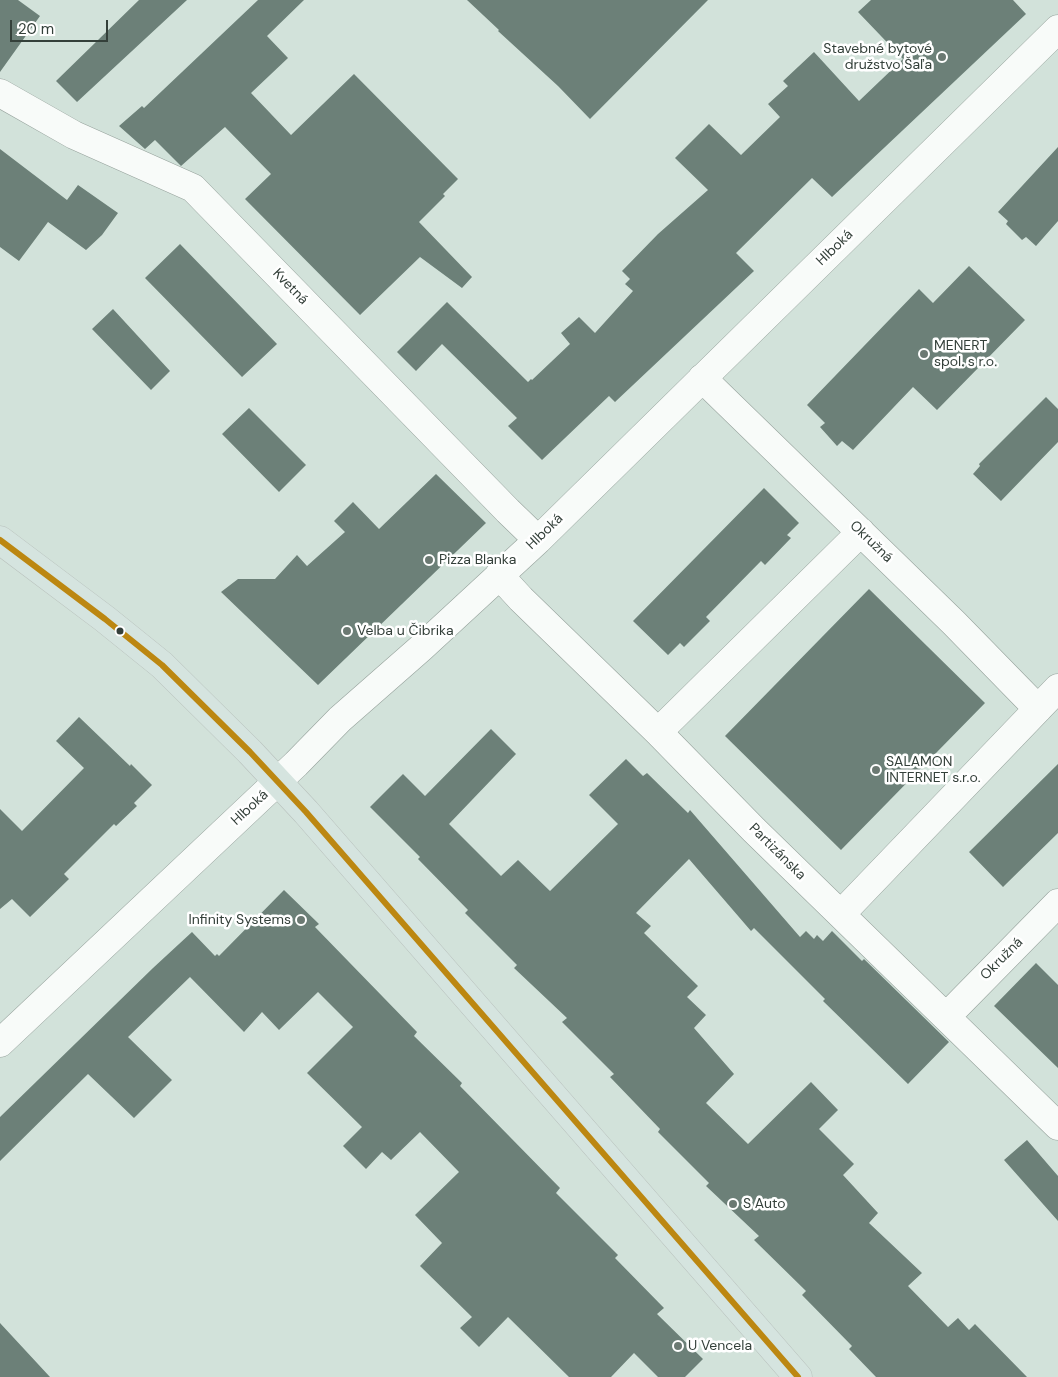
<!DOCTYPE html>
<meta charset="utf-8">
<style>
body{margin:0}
#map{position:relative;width:1058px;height:1377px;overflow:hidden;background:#d2e2da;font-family:"DM Sans",sans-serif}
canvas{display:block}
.scale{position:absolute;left:10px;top:20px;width:98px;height:22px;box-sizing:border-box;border:2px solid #34403a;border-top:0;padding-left:6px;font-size:15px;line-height:18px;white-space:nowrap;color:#34403a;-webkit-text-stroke:4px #fff;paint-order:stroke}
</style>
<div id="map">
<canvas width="1058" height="1377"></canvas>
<div class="scale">20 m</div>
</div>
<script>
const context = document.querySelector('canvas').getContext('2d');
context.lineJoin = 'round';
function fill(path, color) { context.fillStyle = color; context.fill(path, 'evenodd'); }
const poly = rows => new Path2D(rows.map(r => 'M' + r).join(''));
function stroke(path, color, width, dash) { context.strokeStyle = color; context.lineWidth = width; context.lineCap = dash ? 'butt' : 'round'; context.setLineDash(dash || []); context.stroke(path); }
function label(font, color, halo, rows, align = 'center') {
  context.font = font + ' "DM Sans",sans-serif'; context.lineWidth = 5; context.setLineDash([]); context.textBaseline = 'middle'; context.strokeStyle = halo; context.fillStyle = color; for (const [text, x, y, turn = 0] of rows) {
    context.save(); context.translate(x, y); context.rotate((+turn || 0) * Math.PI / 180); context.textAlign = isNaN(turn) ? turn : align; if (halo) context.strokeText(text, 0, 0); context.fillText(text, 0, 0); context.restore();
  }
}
fill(poly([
 [0,0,18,0,40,16,0,72],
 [139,0,187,0,77,102,56,81],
 [258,0,304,0,267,36,288,58,251,93,291,135,354,74,458,179,443,194,445,196,419,222,472,277,462,288,420,257,360,315,245,199,271,174,225,127,181,166,155,140,145,149,119,126,142,106,144,108],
 [467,0,708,0,590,119,558,86,498,31,499,30],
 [871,0,1013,0,1026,14,832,197,812,178,736,253,754,271,615,402,609,396,542,460,508,426,517,418,442,344,416,371,397,352,447,302,528,382,531,379,532,380,570,344,561,333,579,317,595,333,633,291,625,284,630,279,622,271,658,234,708,190,675,158,709,124,741,155,780,117,768,104,788,86,783,81,814,52,859,101,903,59,858,12],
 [1058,147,1058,221,1036,246,1026,237,1022,240,1006,224,1008,221,998,212],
 [0,149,67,200,78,185,118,213,102,235,86,250,48,222,19,261,0,247],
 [180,244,277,344,242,377,145,278],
 [969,266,1025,320,937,410,913,387,853,450,842,441,837,446,820,427,825,423,807,405,919,289,933,303],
 [113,309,170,371,151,390,92,329],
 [1046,397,1058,409,1058,442,1001,501,973,474,980,466,979,464],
 [249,408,306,465,279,492,222,434],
 [436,474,486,523,318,685,221,592,238,579,275,579,297,555,307,566,345,532,334,521,353,502,379,529],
 [764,488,799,523,787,535,791,538,765,565,761,561,706,617,710,621,684,647,680,643,668,655,633,621],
 [869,589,985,703,841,850,725,736],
 [79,717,130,766,131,764,152,785,134,803,137,806,116,826,114,824,64,874,69,879,30,917,12,899,0,909,0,809,22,831,84,768,56,741],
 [491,729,516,754,449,824,501,876,518,860,550,891,618,824,589,795,626,759,643,776,647,773,688,813,690,810,800,937,806,931,814,939,817,935,823,941,832,931,862,961,864,959,949,1042,908,1084,823,1001,825,999,754,928,751,931,689,859,636,913,651,926,644,933,698,986,687,997,706,1015,694,1028,734,1074,706,1103,748,1144,811,1082,838,1110,819,1129,854,1164,843,1175,878,1213,869,1223,922,1273,908,1286,948,1327,958,1318,969,1330,975,1324,1027,1377,876,1377,849,1349,852,1346,802,1295,806,1291,754,1240,759,1236,706,1186,709,1183,658,1132,660,1129,610,1077,614,1074,562,1022,567,1018,514,968,517,965,465,913,468,910,418,859,420,857,370,807,403,774,425,796],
 [1058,764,1058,833,1003,887,969,852],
 [284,890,319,924,315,927,417,1032,414,1036,462,1083,460,1086,560,1188,556,1193,618,1255,615,1258,664,1308,657,1314,703,1359,685,1377,658,1377,634,1353,611,1377,569,1377,508,1317,479,1347,460,1328,472,1317,420,1266,442,1243,415,1215,459,1172,420,1132,391,1160,382,1152,366,1169,343,1146,362,1127,307,1073,353,1027,318,992,279,1030,262,1012,244,1032,190,977,128,1037,172,1080,134,1118,88,1074,0,1161,0,1117,153,968,192,932,215,956,217,954,219,956],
 [1036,963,1058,985,1058,1068,994,1006],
 [1027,1140,1058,1176,1058,1221,1004,1160],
 [0,1323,50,1377,0,1377]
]), '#6c8078');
const street = poly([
 [0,93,74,135,193,188,508,511,538,540],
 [702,378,954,623,1038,709],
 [499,575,521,599,658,732,754,830,1058,1126],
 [658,732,861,532],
 [841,914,1058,688],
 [947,1016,1058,903],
 [0,1043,296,764,340,719,421,648,538,540,1058,29]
]);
const primary = poly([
 [0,540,105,619,162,665,250,752,306,812,798,1377]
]);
stroke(street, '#95a19b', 29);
stroke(primary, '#b8c0bc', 29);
stroke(street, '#f8fbf9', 28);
stroke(primary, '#d5e4df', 28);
stroke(poly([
 [0,540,105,619,162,665,250,752,306,812,798,1377]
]), '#bc8711', 6);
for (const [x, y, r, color] of [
 [942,57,5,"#6b7972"],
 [924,354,5,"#6b7972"],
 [429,560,5,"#6b7972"],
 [120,631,4.5,"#34403a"],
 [347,631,5,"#6b7972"],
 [876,770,5,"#6b7972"],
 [301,920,5,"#6b7972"],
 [733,1204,5,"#6b7972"],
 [678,1346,5,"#6b7972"]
]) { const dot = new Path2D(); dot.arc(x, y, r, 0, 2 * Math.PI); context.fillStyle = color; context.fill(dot); stroke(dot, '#fff', 2); }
label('14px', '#34403a', '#fff', [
 ["Stavebné bytové",932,49,"right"],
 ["družstvo Šaľa",932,65,"right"],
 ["MENERT",934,346],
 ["spol. s r.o.",934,362],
 ["Pizza Blanka",439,560],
 ["Velba u Čibrika",357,631],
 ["SALAMON",886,762],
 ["INTERNET s.r.o.",886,778],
 ["Infinity Systems",291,920,"right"],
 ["S Auto",743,1204],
 ["U Vencela",688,1346]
], 'left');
label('14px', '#34403a', '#fff', [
 ["Hlboká",835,248,-44],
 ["Kvetná",290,287,46],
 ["Hlboká",545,532,-44],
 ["Okružná",871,542,44],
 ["Hlboká",250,808,-43],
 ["Partizánska",777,852,45],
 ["Okružná",1002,959,-45]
]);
</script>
